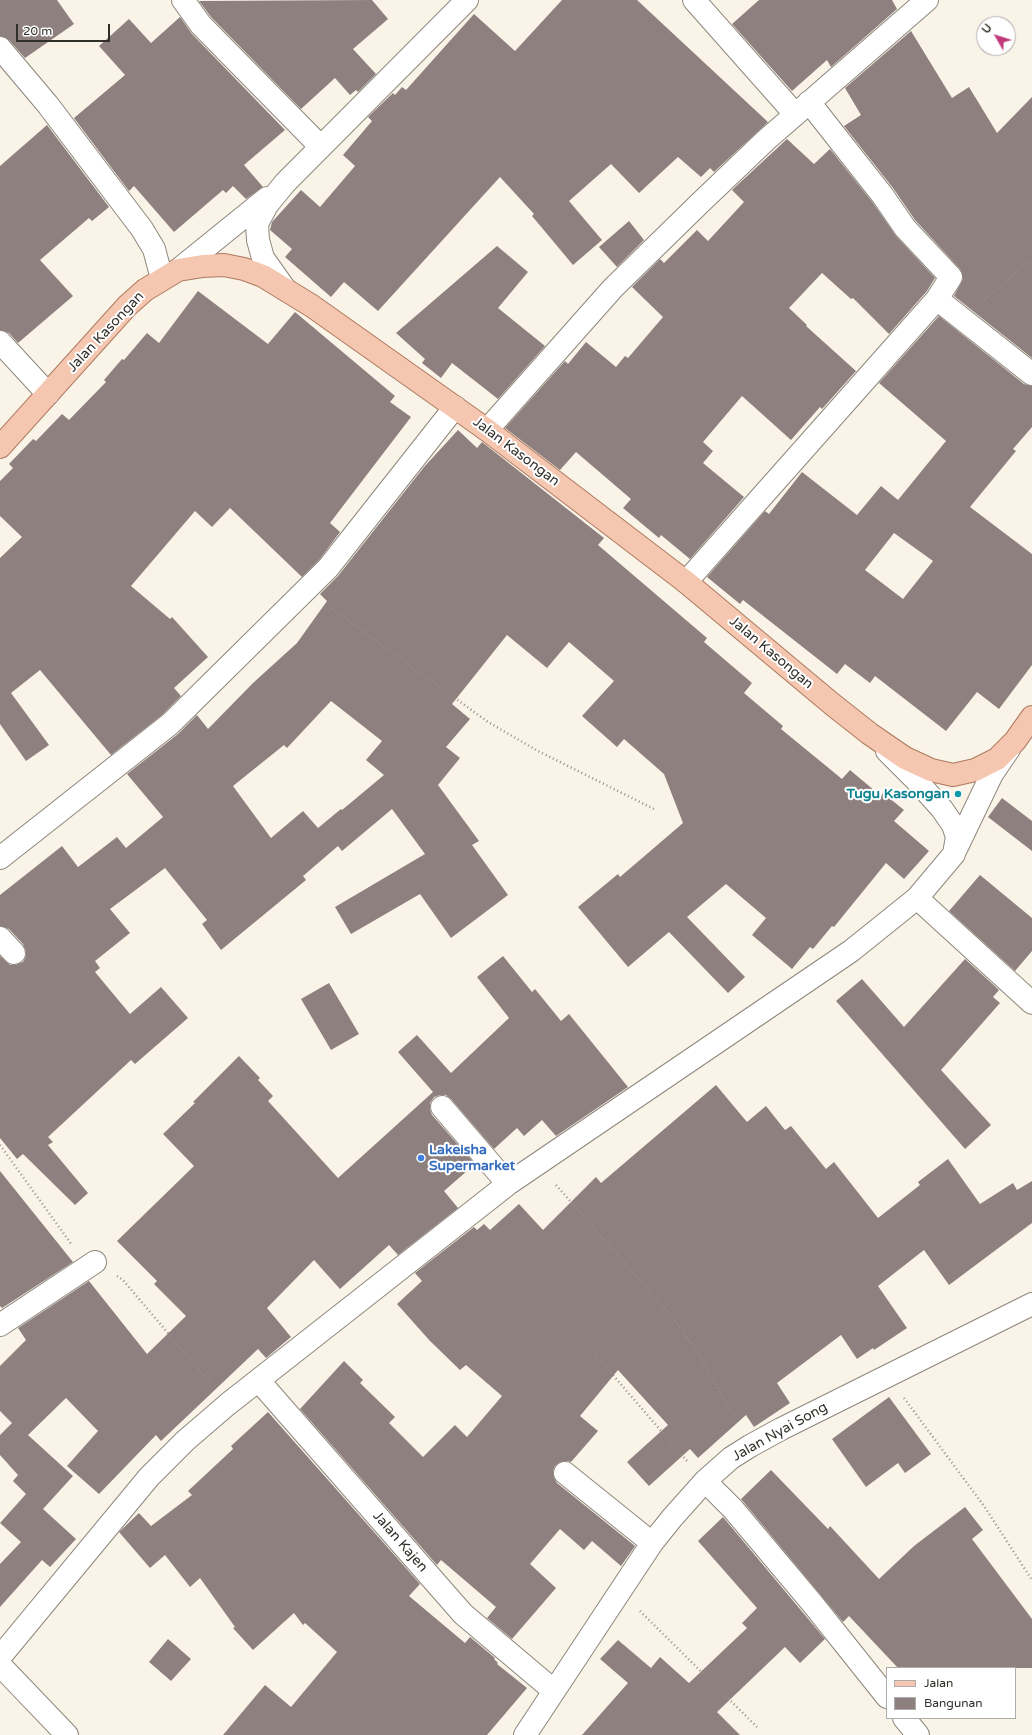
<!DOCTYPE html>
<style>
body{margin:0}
#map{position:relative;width:1032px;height:1735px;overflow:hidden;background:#faf3e7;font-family:"Varela Round",sans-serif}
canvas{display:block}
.legend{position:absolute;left:886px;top:1667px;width:130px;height:52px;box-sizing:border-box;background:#fff;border:1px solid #adacaa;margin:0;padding:5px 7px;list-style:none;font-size:12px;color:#312f2a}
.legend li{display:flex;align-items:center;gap:8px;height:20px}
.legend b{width:20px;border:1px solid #adacaa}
.north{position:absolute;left:976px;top:16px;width:40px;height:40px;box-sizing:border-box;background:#fff;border:1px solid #adacaa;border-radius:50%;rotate:309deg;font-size:11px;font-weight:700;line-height:16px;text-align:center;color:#312f2a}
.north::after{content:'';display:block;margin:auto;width:14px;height:18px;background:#c03a7c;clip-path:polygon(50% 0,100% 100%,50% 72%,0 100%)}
.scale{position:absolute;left:16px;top:24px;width:94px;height:18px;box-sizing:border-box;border:2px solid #312f2a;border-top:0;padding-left:5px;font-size:12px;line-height:14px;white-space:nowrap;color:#312f2a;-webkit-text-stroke:3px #fff;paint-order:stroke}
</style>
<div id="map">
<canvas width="1032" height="1735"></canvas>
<ul class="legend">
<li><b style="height:5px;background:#f5c7b0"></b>Jalan</li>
<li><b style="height:11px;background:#8e807f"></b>Bangunan</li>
</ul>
<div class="north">U</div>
<div class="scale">20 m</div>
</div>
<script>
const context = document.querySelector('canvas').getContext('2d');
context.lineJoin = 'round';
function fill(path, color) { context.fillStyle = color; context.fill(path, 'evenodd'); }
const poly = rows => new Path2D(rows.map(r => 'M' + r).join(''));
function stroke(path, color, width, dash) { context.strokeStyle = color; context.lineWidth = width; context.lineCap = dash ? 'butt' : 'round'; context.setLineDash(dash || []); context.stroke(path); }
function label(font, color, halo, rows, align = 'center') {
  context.font = font + ' "Varela Round",sans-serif'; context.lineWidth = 4; context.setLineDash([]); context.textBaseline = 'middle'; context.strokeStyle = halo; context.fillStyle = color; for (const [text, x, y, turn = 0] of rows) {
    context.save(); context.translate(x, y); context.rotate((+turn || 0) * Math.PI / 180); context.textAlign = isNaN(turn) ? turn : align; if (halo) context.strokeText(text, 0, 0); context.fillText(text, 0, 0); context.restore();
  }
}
fill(poly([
 [0,0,57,0,74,24,25,58,9,40,0,36],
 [372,0,388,19,353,49,376,74,358,92,356,90,350,95,335,78,301,109,211,17,199,1],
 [562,0,637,0,768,122,714,172,710,168,701,177,678,157,639,193,611,164,569,201,602,240,573,265,532,216,534,214,500,177,378,311,344,282,331,297,285,257,292,249,270,230,272,222,301,190,320,207,355,166,343,155,372,121,368,117,393,93,395,95,402,87,406,90,474,14,515,51],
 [759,0,892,0,897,9,831,67,827,60,792,91,732,24],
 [180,17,192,34,285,130,244,165,263,187,246,199,233,186,226,193,223,190,174,232,134,186,129,191,74,118,125,75,99,46,129,19,151,43],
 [911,31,952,98,969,87,997,133,1032,97,1032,358,954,296,963,279,960,269,915,220,893,188,844,126,861,115,845,88],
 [47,125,109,207,92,221,89,218,40,260,73,296,18,343,9,333,0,330,0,166],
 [787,139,814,164,830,149,873,203,896,236,935,278,927,291,889,334,853,298,851,299,822,273,789,308,807,325,806,326,856,371,822,409,820,407,791,440,742,396,703,442,713,451,703,463,744,497,690,559,661,535,659,538,623,508,631,499,576,452,560,470,505,428,565,361,568,364,586,342,616,367,625,356,628,358,663,317,632,287,660,259,664,263,697,230,708,241,744,202,732,190],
 [629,221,644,240,617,267,599,247],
 [497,246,528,272,498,308,545,346,498,399,452,363,441,378,422,363,425,359,396,333],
 [198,291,268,344,295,312,395,396,390,402,411,417,330,523,340,532,319,560,302,577,230,508,212,527,195,511,131,586,170,619,172,617,208,657,174,688,181,696,162,715,111,755,40,670,11,693,49,745,26,761,0,724,0,558,22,537,0,516,0,481,13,468,9,464,33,439,36,441,62,414,69,420,106,382,104,380,122,359,124,360,147,333,159,343],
 [939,316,1024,384,1032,386,1032,427,1013,449,1016,451,970,507,1032,554,1032,665,999,709,977,692,946,731,875,676,870,683,845,664,837,674,743,600,740,604,707,577,765,511,769,514,802,472,857,515,881,486,898,500,946,441,879,383],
 [894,533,933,561,903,599,865,570],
 [458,430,477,448,482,442,604,538,598,545,707,638,704,642,752,683,744,693,783,726,781,729,842,779,850,770,881,796,883,793,904,810,894,821,929,851,904,879,886,863,834,927,832,926,813,949,810,947,792,969,752,935,766,918,726,884,687,917,745,977,728,993,669,932,628,967,578,907,618,874,620,877,683,823,664,774,624,739,617,747,582,716,614,681,569,642,547,668,507,635,452,704,470,719,446,747,460,758,438,785,479,841,472,845,508,895,451,938,420,894,351,934,335,907,425,854,392,809,342,851,338,846,303,876,306,880,221,950,202,924,207,920,165,868,110,909,130,933,95,961,100,968,95,972,130,1014,161,987,188,1018,135,1064,131,1060,48,1137,53,1142,48,1145,88,1193,75,1205,23,1154,17,1159,0,1138,0,956,10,965,16,965,23,962,26,956,26,951,23,944,9,929,0,926,0,895,62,846,78,867,117,837,126,848,163,817,127,774,178,734,197,715,208,729,253,683,297,643,327,601,320,594,338,576,424,467],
 [331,701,382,741,366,760,384,775,342,810,341,809,318,828,303,811,271,838,233,786,284,745,287,748],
 [1002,798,1032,821,1032,851,988,817],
 [980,875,1032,918,1032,951,1015,971,949,911],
 [503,956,532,992,535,989,561,1021,569,1014,628,1087,556,1136,542,1120,524,1136,517,1128,494,1149,451,1099,446,1095,440,1095,434,1097,430,1103,430,1109,432,1115,475,1164,444,1191,458,1208,398,1255,389,1245,340,1289,314,1260,267,1308,291,1337,266,1358,258,1349,161,1441,156,1435,99,1494,67,1466,98,1431,66,1398,28,1435,73,1476,43,1509,76,1539,50,1567,42,1560,0,1607,0,1564,21,1542,0,1523,26,1494,13,1481,18,1475,0,1455,0,1435,12,1423,0,1411,0,1366,26,1340,18,1328,89,1281,147,1354,186,1316,154,1284,157,1281,117,1241,194,1166,163,1134,195,1103,193,1102,239,1056,260,1078,258,1080,273,1096,268,1101,338,1178,433,1092,398,1052,417,1035,451,1073,509,1018,477,977],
 [965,959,999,990,993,997,1000,1003,941,1070,991,1125,965,1149,836,1001,862,979,904,1027],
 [329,983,359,1034,331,1050,301,999],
 [716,1085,747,1122,766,1106,785,1130,791,1126,826,1169,834,1162,878,1218,920,1185,918,1182,948,1159,980,1204,1013,1183,1017,1190,1032,1181,1032,1223,949,1285,924,1250,878,1286,907,1328,874,1350,873,1348,857,1359,841,1335,777,1383,790,1403,754,1427,746,1415,698,1458,690,1449,649,1486,627,1462,668,1425,618,1370,580,1416,598,1431,571,1462,567,1461,560,1462,555,1466,553,1471,554,1478,557,1483,635,1546,621,1566,592,1541,584,1550,560,1529,530,1564,556,1588,512,1639,487,1618,496,1607,441,1560,437,1565,300,1409,344,1361,363,1380,360,1383,395,1417,389,1423,423,1457,455,1425,467,1437,502,1396,466,1365,460,1370,430,1341,397,1304,422,1281,415,1273,474,1227,477,1230,484,1224,490,1230,519,1204,543,1230,596,1177,601,1183],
 [0,1171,73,1262,2,1308,0,1306],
 [889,1397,931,1454,905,1473,898,1463,866,1487,832,1439],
 [268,1412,420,1584,409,1596,465,1643,470,1637,495,1658,494,1659,498,1663,497,1664,527,1688,487,1735,223,1735,265,1685,291,1707,337,1652,305,1623,303,1625,294,1613,253,1650,233,1628,235,1627,200,1578,190,1587,165,1555,150,1568,119,1532,139,1513,151,1526,192,1495,188,1491,233,1449,231,1446],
 [771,1470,828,1529,830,1526,879,1579,914,1546,965,1507,983,1530,972,1539,1032,1619,1032,1668,898,1668,849,1616,843,1622,741,1499],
 [723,1517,825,1639,800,1663,785,1647,717,1712,740,1735,582,1735,628,1683,600,1659,618,1640,651,1668,660,1657,689,1683,747,1628,742,1623,757,1608,698,1541],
 [168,1639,191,1659,171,1681,149,1662]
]), '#8e807f');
const minor = poly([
 [183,0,201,25,321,147],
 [694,0,795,114],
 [0,48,48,105,142,229,154,249,162,279],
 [809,102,883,196,905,228,951,277,937,299,1032,374],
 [178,270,267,198],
 [285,289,263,258,258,240,257,224,267,205,285,183,467,0],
 [0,342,48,394],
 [487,430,613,288,700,203,766,140,927,0],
 [686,582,937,299],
 [956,849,992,774,1009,749],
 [0,858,170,724,328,568,455,407],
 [917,898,1032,1003],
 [0,938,14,953],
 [442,1107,508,1184],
 [0,1325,95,1262],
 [259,1381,463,1614,553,1690],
 [565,1473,652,1543],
 [705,1481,733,1509,812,1603,887,1697],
 [0,1657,149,1477,185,1441,228,1404,508,1184,851,951,917,898,954,854,957,837,953,825,942,809,915,779,887,751],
 [0,1665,67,1735],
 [904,1718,918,1735],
 [525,1735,652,1543,672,1518,705,1481,731,1458,750,1446,781,1429,1032,1304]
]);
const major = poly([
 [0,447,127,306,145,290,178,270,203,266,224,265,244,269,263,276,312,306,487,430,686,582,832,704,870,734,905,758,931,770,953,775,975,770,997,759,1015,741,1032,717]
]);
stroke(minor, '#8d877d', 24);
stroke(major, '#ac7a5f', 24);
stroke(poly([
 [984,300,1032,259],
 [328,606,488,722,538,751,656,810],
 [0,1145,72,1245],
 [556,1185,677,1323,699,1355,737,1422],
 [117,1276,123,1280,211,1384],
 [587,1345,687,1461],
 [904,1398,984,1506,1032,1580],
 [640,1611,757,1727]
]), '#948f87', 2.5, [1, 3]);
stroke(minor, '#fff', 22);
stroke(major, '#f5c7b0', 22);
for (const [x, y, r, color] of [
 [958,794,4,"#0f9aa8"],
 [421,1158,4,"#3f7fe0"]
]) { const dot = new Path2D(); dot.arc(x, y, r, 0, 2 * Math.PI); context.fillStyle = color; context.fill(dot); stroke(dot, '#fff', 1.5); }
label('14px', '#312f2a', '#fff', [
 ["Jalan Kasongan",106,332,-47],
 ["Jalan Kasongan",516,452,37],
 ["Jalan Kasongan",771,653,40],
 ["Jalan Nyai Song",780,1432,-29],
 ["Jalan Kajen",400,1542,49]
]);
label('bold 14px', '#0d838f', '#fff', [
 ["Tugu Kasongan",950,794]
], 'right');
label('bold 14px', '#366cbe', '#fff', [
 ["Lakeisha",429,1150],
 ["Supermarket",429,1166]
], 'left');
</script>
